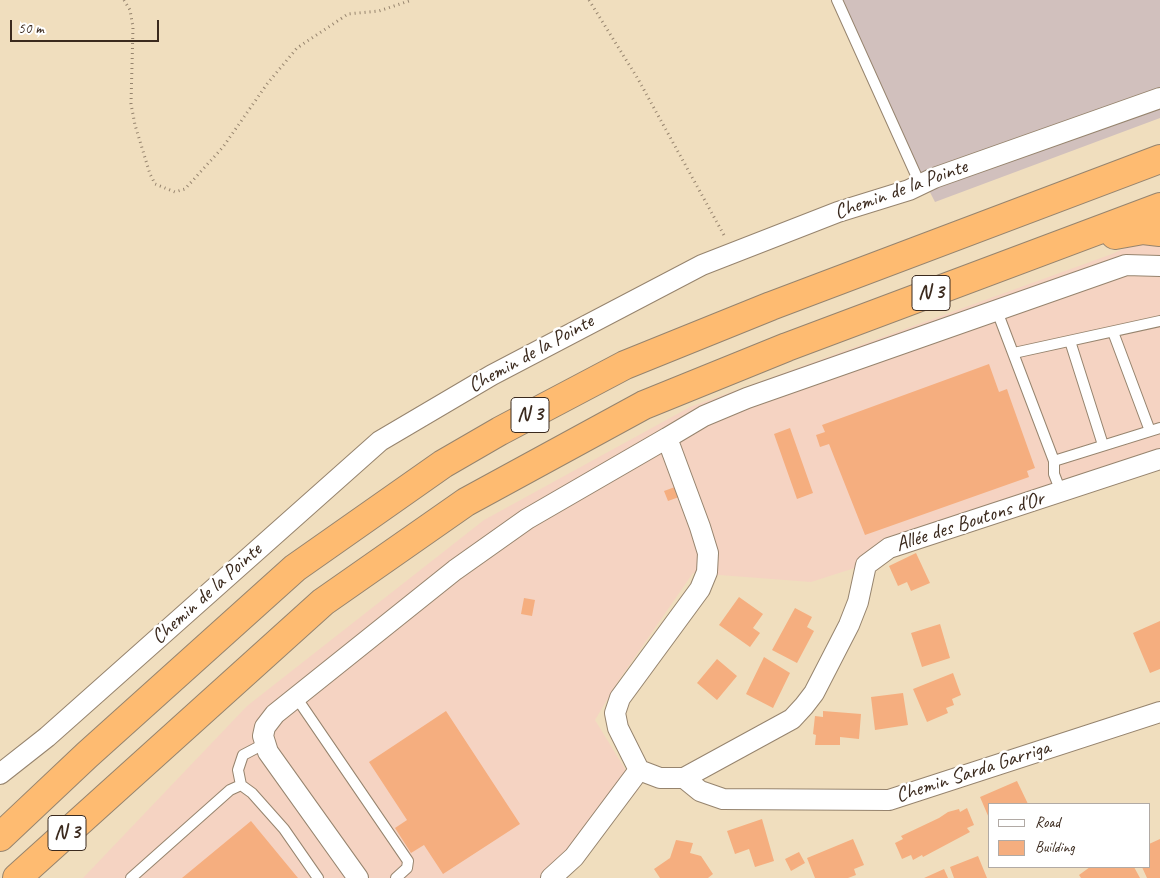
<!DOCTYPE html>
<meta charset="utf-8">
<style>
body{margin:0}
#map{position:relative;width:1160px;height:878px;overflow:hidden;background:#f0debe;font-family:Caveat,sans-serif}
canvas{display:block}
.legend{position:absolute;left:988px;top:803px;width:162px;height:65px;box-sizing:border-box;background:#fff;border:1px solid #b1aaa5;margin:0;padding:6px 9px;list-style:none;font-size:15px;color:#3b2a1e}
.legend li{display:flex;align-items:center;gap:10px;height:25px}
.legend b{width:25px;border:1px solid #b1aaa5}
.scale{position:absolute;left:10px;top:20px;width:149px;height:22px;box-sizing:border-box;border:2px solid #3b2a1e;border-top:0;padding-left:6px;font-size:15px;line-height:18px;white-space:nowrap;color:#3b2a1e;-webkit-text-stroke:4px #fff;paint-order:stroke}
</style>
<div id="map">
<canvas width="1160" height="878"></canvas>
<ul class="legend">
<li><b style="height:6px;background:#fff"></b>Road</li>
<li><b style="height:14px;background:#f5ae7f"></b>Building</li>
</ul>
<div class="scale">50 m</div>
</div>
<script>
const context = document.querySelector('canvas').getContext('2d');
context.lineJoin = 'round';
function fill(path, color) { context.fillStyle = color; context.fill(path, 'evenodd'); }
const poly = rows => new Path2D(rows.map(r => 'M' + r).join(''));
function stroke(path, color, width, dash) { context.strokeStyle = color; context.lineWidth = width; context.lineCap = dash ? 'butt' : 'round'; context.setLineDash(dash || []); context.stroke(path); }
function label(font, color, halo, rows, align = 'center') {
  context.font = font + ' Caveat,sans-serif'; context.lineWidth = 5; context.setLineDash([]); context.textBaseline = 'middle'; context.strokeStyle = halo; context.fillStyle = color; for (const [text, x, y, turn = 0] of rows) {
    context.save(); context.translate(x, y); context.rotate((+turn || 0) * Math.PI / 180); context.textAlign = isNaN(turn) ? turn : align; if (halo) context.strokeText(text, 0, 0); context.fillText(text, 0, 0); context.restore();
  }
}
fill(poly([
 [1160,232,1160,470,811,582,693,573,617,683,595,720,638,790,575,868,563,878,83,878,247,706,484,520,690,407,1112,254]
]), '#f5d3c2');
fill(poly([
 [831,0,1160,0,1160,118,935,202]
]), '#d1c0bd');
fill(poly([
 [989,364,999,392,1007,389,1010,398,1035,468,1027,471,1029,477,865,535,829,444,820,447,816,435,825,432,822,425],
 [790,428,813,493,797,499,774,434],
 [675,487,679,497,668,501,664,491],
 [916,553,930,583,911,591,907,582,898,586,889,566],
 [739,597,763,614,753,628,760,633,750,647,719,625],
 [524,598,535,600,532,616,521,614],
 [795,608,812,617,807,627,814,631,797,663,772,650],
 [1160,621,1160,669,1150,673,1133,633],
 [940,624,950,658,922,667,911,633],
 [764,657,790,673,773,708,746,694],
 [717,659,737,676,717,700,697,683],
 [953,673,961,695,952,699,954,705,946,708,948,713,927,722,913,689],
 [903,693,908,725,875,730,871,697],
 [446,711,520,824,443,874,424,845,411,853,395,828,407,820,369,762],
 [823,711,861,714,859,739,840,737,840,745,815,745,816,735,813,734,815,716,823,717],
 [1017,781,1028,804,989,804,989,818,980,797],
 [967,808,974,825,967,828,970,832,923,857,922,855,913,860,911,855,902,859,895,843,903,839,901,836,939,818,948,812,959,809,960,812],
 [762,819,774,861,755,867,749,849,735,854,727,831],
 [251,821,298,878,182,878],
 [853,839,864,865,854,869,856,875,848,878,815,878,807,858],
 [1160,839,1160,878,1147,878,1142,867,1149,867,1149,844],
 [676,840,693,843,690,853,701,856,713,874,708,878,660,878,654,869,670,858],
 [799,852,805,863,791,871,785,859],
 [978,856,987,878,954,878,950,867],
 [1090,867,1134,867,1140,878,1081,878,1079,875],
 [944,869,948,878,924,878]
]), '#f5ae7f');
const service = poly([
 [837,0,920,184],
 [997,311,1054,461,1054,474,1061,492],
 [1113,332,1150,431],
 [1070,341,1103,445],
 [1014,353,1160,321],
 [1054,461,1160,428],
 [296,697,408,861,407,868,396,878],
 [241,785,252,793,284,829,318,878],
 [131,878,230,790,241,785,238,770,243,755,264,744]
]);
const minor = poly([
 [639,770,618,728,615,713,620,698,700,589,707,572,708,553,700,527,667,438,704,416,747,398,1126,265,1160,266],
 [639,770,660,778,684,778,700,791,723,799,889,800,1160,712],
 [0,774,47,737,380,441,492,375,702,265,838,212,909,190,934,178,1160,98],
 [684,778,792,719,804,706,814,693,849,625,858,602,866,565,889,548,1160,459],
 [358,878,268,752,263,736,265,727,275,714,455,570,527,519,667,438],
 [551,878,574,857,639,770]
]);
const trunk = poly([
 [1115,235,1143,230,1160,232],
 [0,837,87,755,295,568,443,464,500,431,625,365,771,306,1160,159],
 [17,878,323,602,466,502,644,405,787,347,1160,207]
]);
stroke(service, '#96846e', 12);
stroke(minor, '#96846e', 22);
stroke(trunk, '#96846e', 30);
stroke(poly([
 [124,0,130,10,133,27,131,104,135,125,150,174,155,184,175,192,185,189,223,147,267,84,297,48,348,14,379,11,412,0],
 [589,0,638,79,725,237]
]), '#96846e', 3, [1, 4]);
stroke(service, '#fff', 10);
stroke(minor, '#fff', 20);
stroke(trunk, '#febb71', 28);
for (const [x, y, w] of [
 [931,293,38],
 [530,415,38],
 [67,833,38]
]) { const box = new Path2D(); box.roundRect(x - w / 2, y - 17.5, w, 35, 4); context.fillStyle = '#fff'; context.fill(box); stroke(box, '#3b2a1e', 1); }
label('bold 20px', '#3b2a1e', null, [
 ["N 3",931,293],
 ["N 3",530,415],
 ["N 3",67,833]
]);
label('21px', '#3b2a1e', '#fff', [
 ["Chemin de la Pointe",901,190,-20],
 ["Chemin de la Pointe",531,354,-29],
 ["Allée des Boutons d'Or",970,522,-18],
 ["Chemin de la Pointe",207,594,-42],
 ["Chemin Sarda Garriga",973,772,-18]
]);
</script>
